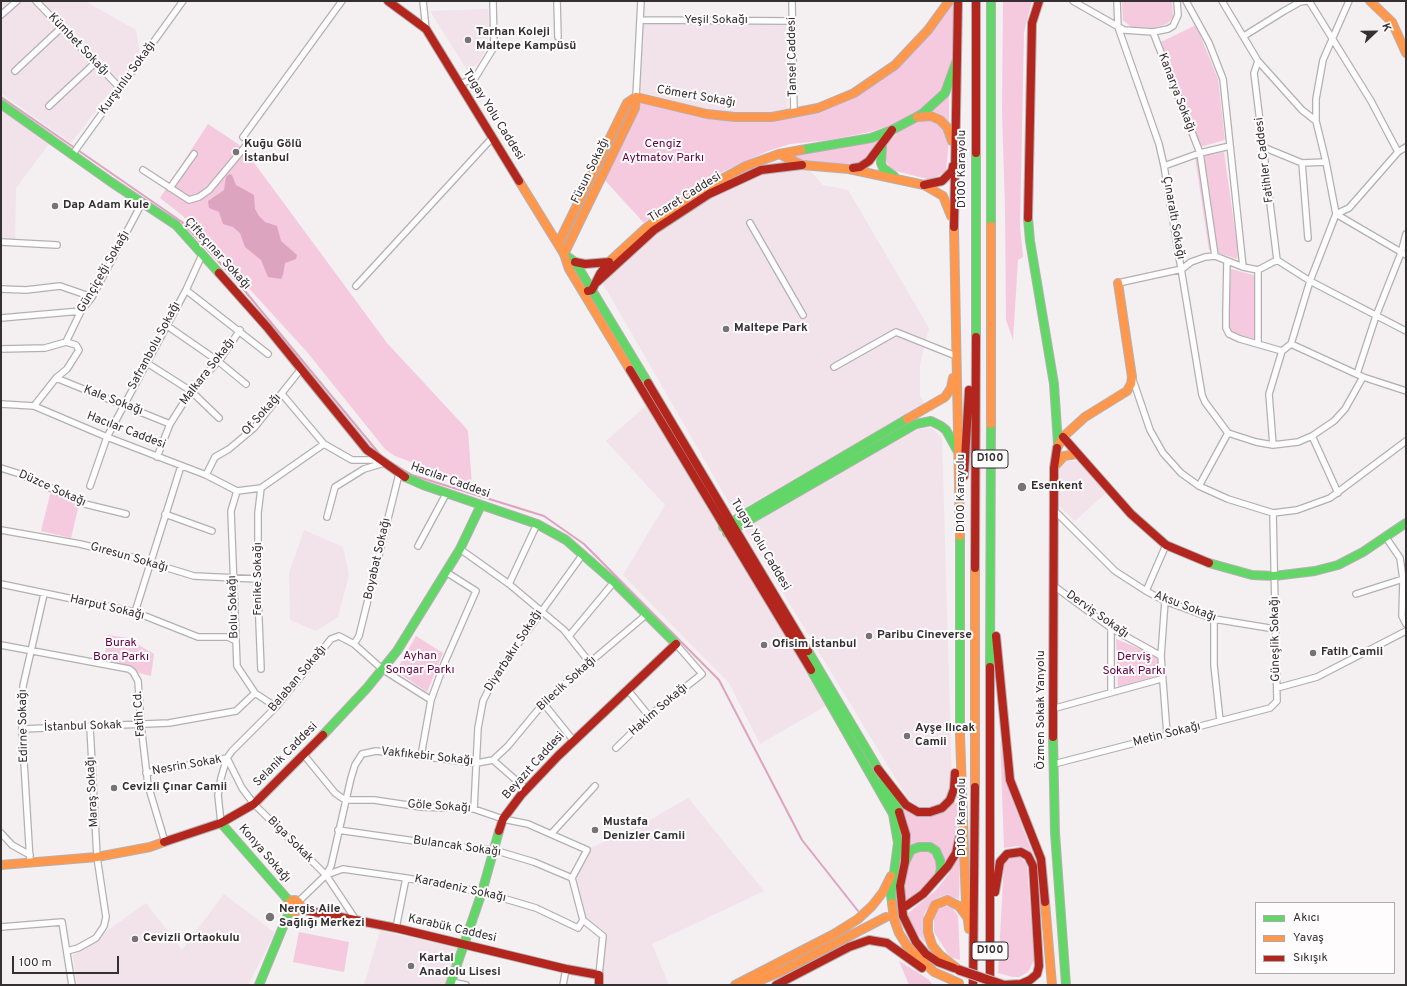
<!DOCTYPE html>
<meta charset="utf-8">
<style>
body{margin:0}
#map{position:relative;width:1407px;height:986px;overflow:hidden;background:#f4eff1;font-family:Overpass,sans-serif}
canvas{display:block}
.frame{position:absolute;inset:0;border:2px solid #342f31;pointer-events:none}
.legend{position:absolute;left:1255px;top:902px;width:140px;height:72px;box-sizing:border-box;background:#fefcfd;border:1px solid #adaaab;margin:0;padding:5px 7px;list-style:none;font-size:12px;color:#342f31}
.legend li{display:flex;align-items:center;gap:8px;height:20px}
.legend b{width:20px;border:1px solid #adaaab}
.north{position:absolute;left:1355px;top:12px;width:40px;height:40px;-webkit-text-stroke:3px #fefcfd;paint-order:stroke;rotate:68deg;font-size:11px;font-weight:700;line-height:16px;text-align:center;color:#342f31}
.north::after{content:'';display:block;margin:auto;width:14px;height:18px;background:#342f31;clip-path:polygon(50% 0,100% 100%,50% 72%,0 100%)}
.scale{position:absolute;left:12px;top:956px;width:107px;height:18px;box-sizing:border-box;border:2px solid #342f31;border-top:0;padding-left:5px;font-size:12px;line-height:14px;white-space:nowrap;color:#342f31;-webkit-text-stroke:3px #fefcfd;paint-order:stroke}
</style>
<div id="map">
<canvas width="1407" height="986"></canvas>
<div class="frame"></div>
<ul class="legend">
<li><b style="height:5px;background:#63d668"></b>Akıcı</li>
<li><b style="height:5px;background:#ff974d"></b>Yavaş</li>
<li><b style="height:5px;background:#b3261e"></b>Sıkışık</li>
</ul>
<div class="north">K</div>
<div class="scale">100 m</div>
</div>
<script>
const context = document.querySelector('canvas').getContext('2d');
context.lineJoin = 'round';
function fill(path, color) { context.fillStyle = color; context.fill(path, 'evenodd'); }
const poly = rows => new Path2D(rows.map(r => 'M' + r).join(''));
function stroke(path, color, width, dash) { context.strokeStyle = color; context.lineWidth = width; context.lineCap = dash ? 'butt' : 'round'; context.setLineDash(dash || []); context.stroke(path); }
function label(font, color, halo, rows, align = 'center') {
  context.font = font + ' Overpass,sans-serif'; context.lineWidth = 4; context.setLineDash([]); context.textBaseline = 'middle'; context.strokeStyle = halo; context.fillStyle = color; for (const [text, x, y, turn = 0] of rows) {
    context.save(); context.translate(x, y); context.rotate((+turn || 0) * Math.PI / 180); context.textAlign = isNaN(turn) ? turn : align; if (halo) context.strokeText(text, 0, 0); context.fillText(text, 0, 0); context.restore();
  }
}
fill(poly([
 [1,1,85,1,136,30,140,53,71,143,1,93],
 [488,9,489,30,486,50,478,64,467,70,430,11],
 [641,22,786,22,788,114,708,114,636,98],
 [1,109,49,144,16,188,15,245,1,244],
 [774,161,802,162,823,185,848,190,929,328,920,364,920,396,925,405,735,513,602,282,658,226,725,182],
 [647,405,829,704,760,744,729,683,623,575,665,505,606,441],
 [932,428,942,438,952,786,947,797,940,805,922,809,908,799,742,525,919,429],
 [1065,461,1079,461,1106,493,1075,521,1058,505,1057,470],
 [304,530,343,547,349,575,338,617,316,631,290,620,289,573],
 [688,798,764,891,652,944,669,985,597,985,601,936,581,920,570,879,584,851,641,825],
 [224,894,275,933,248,985,77,985,73,955,146,903,182,950],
 [380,931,457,947,447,985,364,985]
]), '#f1e3e9');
fill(poly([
 [949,1,958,1,957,60,941,97,915,117,870,132,829,140,790,144,768,151,705,180,687,190,644,223,601,176,636,97,735,117,817,109,884,73],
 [1003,1,1032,1,1024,32,1020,226,1023,257,1018,260,1013,340,1006,320,1005,207,1002,112],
 [1122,1,1172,1,1173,17,1167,24,1152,28,1131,27,1123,20],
 [1196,25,1218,79,1225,140,1200,147,1161,42],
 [949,95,949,122,941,115,932,111],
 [928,119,936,120,942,124,949,142,946,171,931,180,896,171,890,168,885,159,885,150,889,142,900,130,916,121],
 [208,124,238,144,249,156,387,343,465,427,468,431,472,485,395,456,385,449,307,352,183,216,160,198],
 [880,138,871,155,859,164,802,162,787,156,842,148],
 [1224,152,1238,252,1237,259,1209,250,1195,157],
 [1231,269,1257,276,1255,339,1235,336,1230,331,1229,304],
 [51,491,79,504,71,538,41,531],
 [108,635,127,638,154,654,151,676,139,673,132,666,104,661],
 [416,636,443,653,427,692,396,671],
 [1116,639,1157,656,1159,675,1118,687],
 [1000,739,1006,779,1011,796,1033,855,1026,848,1017,846,1004,848],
 [953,803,958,803,957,836,952,853,945,866,944,858,911,845,907,820,902,807,918,816],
 [928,850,937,859,937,870,926,888,905,901,905,888,910,857,917,851],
 [960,852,959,899,945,895,938,898,928,908,924,914,924,924,928,946,917,933,907,914,935,891,948,875],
 [1015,856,1021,857,1027,865,1034,960,1028,972,1019,977,1013,977,998,973,1004,863,1009,859],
 [944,906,952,907,958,916,960,960,950,957,934,932,934,916,937,910],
 [299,932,349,942,344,972,293,962],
 [899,961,928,979,933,985,909,985]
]), '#f5c9de');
fill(poly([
 [229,174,232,175,236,185,254,195,255,209,259,216,265,222,277,226,281,241,297,255,296,259,285,263,283,275,281,279,268,277,261,260,245,247,240,233,233,227,223,224,219,212,209,208,208,201,224,190,226,177]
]), '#dca4bf');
stroke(poly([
 [1,97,182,222,235,279,382,457,412,475,544,516,584,544,719,680,802,840,858,911]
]), '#dca4bf', 2);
const street = poly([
 [36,1,120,88],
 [423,1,426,29],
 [557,1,558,37],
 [792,1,794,113],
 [1073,1,1124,30,1153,32,1168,29,1173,26,1178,15,1177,1],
 [1117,1,1118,27,1159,144,1164,166,1202,395,1205,402,1228,433,1199,486],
 [1186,1,1209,43,1223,79,1243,267,1258,270,1277,260,1310,281,1406,331],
 [1222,1,1258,61,1302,110,1316,121,1326,162,1336,214,1310,281,1291,344,1282,351],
 [1309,1,1371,101,1398,152,1406,147],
 [1,15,17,1],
 [640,20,792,21],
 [1153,32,1200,153,1215,256],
 [1244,36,1284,11,1300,2,1307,1],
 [1258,61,1254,73,1277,260],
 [15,71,62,27],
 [460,84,475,78,494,47,493,1],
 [636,97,641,1],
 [49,106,95,63],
 [1316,121,1316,99,1323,60,1349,1],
 [243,137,342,1],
 [1263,147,1302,163,1326,162],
 [72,155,183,1],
 [1302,163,1308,238],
 [1164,166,1200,153,1230,146],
 [143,170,189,200,199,197,209,190,249,142],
 [170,188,194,154],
 [1336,214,1349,208,1398,152],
 [1336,214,1406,255],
 [750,223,803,315],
 [1,242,57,245],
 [1227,261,1226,312,1226,328,1229,334,1240,339,1282,351],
 [1118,283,1182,269,1191,262,1205,257,1215,256,1243,267],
 [356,286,493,137],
 [1,289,26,290,60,286,92,297],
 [186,290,268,354],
 [1,318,81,311],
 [166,325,218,361,246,384],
 [66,342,81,311,92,297,142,203],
 [1258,344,1258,270],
 [1291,344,1363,377,1406,391],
 [1,349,45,348,66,342,76,345,79,350,67,369,56,378,34,406],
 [147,363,191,391,219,418],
 [834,367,896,332,956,356],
 [1357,374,1376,316,1401,253,1406,234],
 [56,378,170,424],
 [282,394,324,444],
 [1,404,34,406,107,437,206,475,237,491,261,488,324,444,352,460,379,460],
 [1228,433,1256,442,1273,445,1298,442,1312,436,1334,421,1345,409,1363,377],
 [1312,436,1338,493],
 [1273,445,1269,394,1282,351],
 [157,457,170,424,191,391,221,358,240,330],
 [1,468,20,474,85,504,126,514],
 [206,475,215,457,229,449,254,428,301,369],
 [90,486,107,437,186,290,202,255],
 [237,491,231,511,237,666,255,693,276,707],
 [1054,510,1115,571,1146,591,1165,601,1214,619,1275,629],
 [1273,513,1297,510,1330,498,1406,441],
 [165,514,212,531],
 [327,517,335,487,364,469,384,463],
 [1,530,80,544,125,555,194,576,258,579],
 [1385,536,1400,558,1403,579,1402,616,1406,624],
 [418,546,446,494],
 [460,549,509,584,564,630,590,663],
 [1,584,135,612,198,637,228,637,234,640],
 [509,584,537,524],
 [1054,586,1111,628,1161,656],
 [1146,591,1166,545],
 [1356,594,1403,579],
 [1165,601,1161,656,1167,734],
 [135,612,181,466],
 [1214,619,1214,665,1220,721],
 [1111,628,1111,692],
 [569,636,614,582],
 [354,644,359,636,399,474],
 [1,645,129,669,133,672,138,681,141,725,148,785,165,842],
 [261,669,258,597,258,513,261,488],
 [1277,688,1317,677,1406,631],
 [628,690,649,716],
 [544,704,573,740],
 [1052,709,1161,679],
 [22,729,169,723,236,711,255,693],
 [616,748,649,716,702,674,676,644],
 [304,755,335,793,345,800,374,800,421,807,474,809,503,819,528,824,587,850,572,878,583,920],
 [421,756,431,700,444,664,476,591,446,572],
 [493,760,508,746,537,711,569,680,647,614],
 [1054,764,1270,708,1277,701,1273,513,1228,499,1199,486,1181,473,1163,453,1150,430,1133,380],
 [146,773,227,758,242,788,254,804,326,875,356,920],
 [474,809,478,728,483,701,493,681,513,651,583,554],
 [221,823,218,795,221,778,227,758,232,751,276,707,331,639,339,636,354,644,382,669,431,700],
 [338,830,450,846,494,850,534,862,572,878],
 [1,833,12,845,30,855],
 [551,834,595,786],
 [30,861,22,729,23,686,44,594],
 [326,875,343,869,406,878,482,892,536,908,578,928,583,920,603,936,599,975],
 [298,902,326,875,331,866,351,778,355,765,362,754,376,751,477,763,493,760,526,789],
 [1,927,62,922,72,985],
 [396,928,406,878],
 [67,951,78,948,96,938,104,926,106,917,97,857,90,727],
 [451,982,466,985],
 [563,985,566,969]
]);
const fast = poly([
 [1,104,111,182,176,225,219,273],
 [882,146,881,163,883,168,894,176],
 [801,150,871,138,892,130,922,114,945,93,957,60],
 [1028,218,1030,241,1054,384,1058,444],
 [991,226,991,1],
 [564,254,575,262,648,383],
 [976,337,976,153],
 [405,477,423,485,537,524,566,540,614,582,676,644],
 [723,527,907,419],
 [727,533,916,424,931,421,941,426,946,430,957,450],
 [960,536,960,735],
 [1209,563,1252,575,1274,576,1315,571,1338,565,1363,552,1406,523],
 [808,651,878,769,899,812],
 [990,667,991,424],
 [811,670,893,814,898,843,891,895,892,903],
 [323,735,367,688,397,651,460,549,481,505],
 [1053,737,1055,833,1066,985],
 [221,823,290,902],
 [905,862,911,850,919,847,930,847,936,851,940,860,941,869,939,876],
 [259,985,290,910],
 [450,985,482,892,499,831]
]);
const slow = poly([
 [1370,1,1392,22,1406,53],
 [636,97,707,114,735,117,772,117,818,108,854,93,895,65,928,30,949,1],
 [917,117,931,116,940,120,947,127,952,141],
 [779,154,802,165,849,169,924,185,943,196,951,216],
 [519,181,564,254,569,269,630,370],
 [954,227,960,536],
 [558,244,627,103,636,97],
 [564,254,635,108,636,97],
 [609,262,646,228,689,197,746,166,779,154,801,150],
 [907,419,945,397,951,388,953,378],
 [991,424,991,226],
 [1057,448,1063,437,1085,417,1127,391,1131,384,1132,377,1118,283],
 [1055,466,1064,456,1077,454],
 [960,735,966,904,969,929],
 [975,787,975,568],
 [1,865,97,857,150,847,164,842],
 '288 906a6 6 0 1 1 12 0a6 6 0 1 1-12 0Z',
 [1045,902,1052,985],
 [892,903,894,919,899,933,907,946,934,972,959,983],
 [959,970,940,955,932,945,928,932,928,920,935,905,947,900,959,906,967,917],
 [735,985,834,934,858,919,872,906,883,892,891,876],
 [750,985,784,970,886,917]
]);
const jam = poly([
 [388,1,426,29,519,181],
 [976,153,976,1],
 [853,168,860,167,869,161,892,130],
 [924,185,942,181,952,171,953,166],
 [1028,218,1032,23,1039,1],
 [954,227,958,1],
 [575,262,585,264,609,262],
 [219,273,267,327,367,450,405,477],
 [597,282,654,230,709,194,761,170,802,165],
 [588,291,592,290,600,274,609,262],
 [630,370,811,670],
 [648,383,808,651],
 [1063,437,1131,514,1166,545,1209,563],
 [964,476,969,390],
 [975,568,976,337],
 [996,636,1010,780,1041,859,1045,902],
 [1053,737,1054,468,1057,448],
 [878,769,906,805,918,812,930,812,942,808,950,800,954,789,955,773],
 [899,812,906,835,905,862,900,886,903,916,916,942,926,954,938,962,954,968],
 [499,831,503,819,521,795,558,756,676,644],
 [164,842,221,823,254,804,323,735],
 [995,892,1000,862,1007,854,1021,852,1028,856,1033,866,1039,966,1037,974,1030,980,1021,984,1003,985],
 [906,906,923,894,948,866,956,853,959,839],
 [299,909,396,928,566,969,599,975,599,985],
 [776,985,849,947,869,940,887,943,922,968],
 [973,985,975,787],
 [990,985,990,667]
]);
stroke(street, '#b4b0b2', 8);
stroke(fast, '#b4b0b2', 10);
stroke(slow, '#b4b0b2', 10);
stroke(jam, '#b4b0b2', 10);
stroke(street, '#fdfdfd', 5.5);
stroke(fast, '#63d668', 8);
stroke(slow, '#ff974d', 8);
stroke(jam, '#b3261e', 8);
const jamBridge = poly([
 [959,970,1003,985]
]);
stroke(jamBridge, '#c6bac0', 11, []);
stroke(jamBridge, '#b3261e', 9);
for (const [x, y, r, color] of [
 [468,40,4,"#777274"],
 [236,152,4,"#777274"],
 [55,206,4,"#777274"],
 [726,329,4,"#777274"],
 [1022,487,5,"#777274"],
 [869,636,4,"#777274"],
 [764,645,4,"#777274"],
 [1313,653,4,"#777274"],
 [907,736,4,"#777274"],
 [114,788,4,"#777274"],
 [595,830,4,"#777274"],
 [270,917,5,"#777274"],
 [135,939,4,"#777274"],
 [411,966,4,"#777274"]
]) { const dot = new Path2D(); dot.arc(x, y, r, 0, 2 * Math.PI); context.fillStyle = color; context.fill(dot); stroke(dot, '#fefcfd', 1.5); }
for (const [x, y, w] of [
 [990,459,36],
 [990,951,36]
]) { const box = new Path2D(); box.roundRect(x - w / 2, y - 9, w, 18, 3); context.fillStyle = '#fefcfd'; context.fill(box); stroke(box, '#342f31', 1); }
label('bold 11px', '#342f31', null, [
 ["D100",990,459],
 ["D100",990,951]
]);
label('12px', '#342f31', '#fefcfd', [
 ["Yeşil Sokağı",716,21],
 ["Kümbet Sokağı",78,45,46],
 ["Tansel Caddesi",793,57,-91],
 ["Kurşunlu Sokağı",128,78,-54],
 ["Kanarya Sokağı",1176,93,69],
 ["Cömert Sokağı",696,97,10],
 ["Tugay Yolu Caddesi",493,115,58],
 ["Fatihler Caddesi",1265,160,-97],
 ["D100 Karayolu",963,169,-90],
 ["Füsun Sokağı",591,171,-64],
 ["Ticaret Caddesi",685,198,-32],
 ["Çınaraltı Sokağı",1173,218,80],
 ["Çifteçınar Sokağı",217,254,48],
 ["Günçiçeği Sokağı",104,272,-60],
 ["Safranbolu Sokağı",155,346,-62],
 ["Malkara Sokağı",208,372,-52],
 ["Kale Sokağı",113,401,21],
 ["Of Sokağı",262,415,-48],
 ["Hacılar Caddesi",126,431,21],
 ["Hacılar Caddesi",450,481,20],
 ["Düzce Sokağı",52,489,24],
 ["D100 Karayolu",962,493,-90],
 ["Tugay Yolu Caddesi",760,545,59],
 ["Gıresun Sokağı",129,558,16],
 ["Boyabat Sokağı",378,559,-77],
 ["Fenike Sokağı",259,579,-90],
 ["Bolu Sokağı",234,607,-92],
 ["Aksu Sokağı",1185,607,21],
 ["Harput Sokağı",107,608,13],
 ["Derviş Sokağı",1097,615,35],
 ["Güneşlik Sokağı",1276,639,-91],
 ["Diyarbakır Sokağı",514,651,-57],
 ["Balaban Sokağı",298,679,-50],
 ["Bilecik Sokağı",567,684,-42],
 ["Hakim Sokağı",659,710,-41],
 ["Özmen Sokak Yanyolu",1042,710,-90],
 ["Fatih Cd.",140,714,-94],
 ["Edirne Sokağı",24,726,-91],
 ["İstanbul Sokak",83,727,-2],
 ["Metin Sokağı",1167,735,-14],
 ["Selanik Caddesi",286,755,-45],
 ["Vakfıkebir Sokağı",427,757,6],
 ["Nesrin Sokak",187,766,-10],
 ["Beyazıt Caddesi",534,766,-48],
 ["Maraş Sokağı",93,792,-93],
 ["Göle Sokağı",439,807,4],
 ["D100 Karayolu",963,817,-90],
 ["Biga Sokak",290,840,45],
 ["Bulancak Sokağı",457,847,8],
 ["Konya Sokağı",264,854,49],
 ["Karadeniz Sokağı",460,889,12],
 ["Karabük Caddesi",452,929,13]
]);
label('bold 12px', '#342f31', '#fefcfd', [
 ["Tarhan Koleji",476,33],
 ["Maltepe Kampüsü",476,47],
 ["Kuğu Gölü",244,145],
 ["İstanbul",244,159],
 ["Dap Adam Kule",63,206],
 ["Maltepe Park",734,329],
 ["Esenkent",1031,487],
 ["Paribu Cineverse",877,636],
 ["Ofisim İstanbul",772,645],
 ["Fatih Camii",1321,653],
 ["Ayşe Ilıcak",915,729],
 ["Camii",915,743],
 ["Cevizli Çınar Camii",122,788],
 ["Mustafa",603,823],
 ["Denizler Camii",603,837],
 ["Nergis Aile",279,910],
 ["Sağlığı Merkezi",279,924],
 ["Cevizli Ortaokulu",143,939],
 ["Kartal",419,959],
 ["Anadolu Lisesi",419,973]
], 'left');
label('12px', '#620240', '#fefcfd', [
 ["Cengiz",663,145],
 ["Aytmatov Parkı",663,159],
 ["Burak",121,644],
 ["Bora Parkı",121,658],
 ["Ayhan",420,657],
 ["Songar Parkı",420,671],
 ["Derviş",1134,658],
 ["Sokak Parkı",1134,672]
]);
</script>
